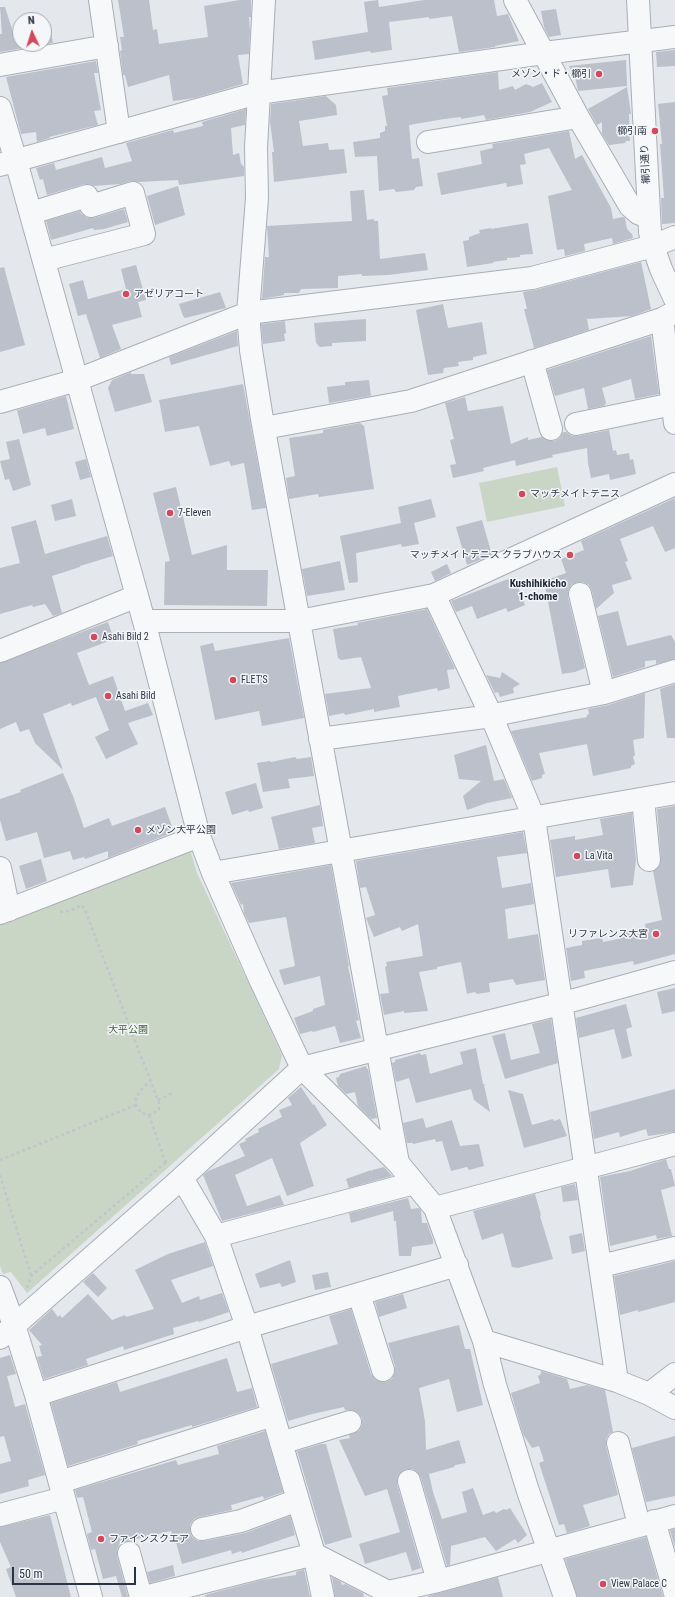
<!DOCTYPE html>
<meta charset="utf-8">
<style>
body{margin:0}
#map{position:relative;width:675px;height:1597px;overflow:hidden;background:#e4e7ec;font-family:"Roboto Condensed",sans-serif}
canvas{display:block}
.north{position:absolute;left:12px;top:12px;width:40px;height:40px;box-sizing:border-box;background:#f4f6f9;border:1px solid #a4a8b1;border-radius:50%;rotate:356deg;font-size:11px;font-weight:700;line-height:16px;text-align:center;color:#2b3445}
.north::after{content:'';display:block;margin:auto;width:14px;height:18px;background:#d1495b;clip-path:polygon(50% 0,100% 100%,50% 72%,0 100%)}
.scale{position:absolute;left:12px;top:1567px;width:124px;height:18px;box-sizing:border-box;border:2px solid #2b3445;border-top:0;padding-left:5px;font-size:12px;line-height:14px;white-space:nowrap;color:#2b3445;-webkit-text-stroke:3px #f4f6f9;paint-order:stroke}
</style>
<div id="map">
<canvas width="675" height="1597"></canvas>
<div class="north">N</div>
<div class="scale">50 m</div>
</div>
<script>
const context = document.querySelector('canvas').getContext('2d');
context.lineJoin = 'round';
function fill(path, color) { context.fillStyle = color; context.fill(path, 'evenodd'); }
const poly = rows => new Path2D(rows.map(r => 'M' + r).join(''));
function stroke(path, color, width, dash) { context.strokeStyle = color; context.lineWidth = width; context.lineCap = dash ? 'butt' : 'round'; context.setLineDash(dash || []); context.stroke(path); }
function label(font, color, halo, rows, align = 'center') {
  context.font = font + ' "Roboto Condensed","Noto Sans JP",sans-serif'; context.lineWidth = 3; context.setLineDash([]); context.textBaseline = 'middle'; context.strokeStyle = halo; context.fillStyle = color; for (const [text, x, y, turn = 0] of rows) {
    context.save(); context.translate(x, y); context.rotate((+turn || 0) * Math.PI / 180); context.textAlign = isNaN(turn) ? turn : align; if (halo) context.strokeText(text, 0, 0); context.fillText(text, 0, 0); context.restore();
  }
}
fill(poly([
 [557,467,565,506,487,522,479,483],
 [189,846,197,873,282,1055,279,1069,27,1293,11,1272,3,1274,0,1266,0,918]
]), '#c9d6c5');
fill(poly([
 [118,0,149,0,153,30,157,29,159,44,208,37,204,6,240,0,251,0,251,17,249,17,250,30,249,54,238,55,243,84,195,98,173,101,169,75,128,87,125,75,123,75,120,51,122,50,120,37,124,37],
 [378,0,379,7,424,0,494,0,497,16,508,14,519,41,495,46,495,47,459,52,452,16,429,19,429,17,389,22,392,50,371,53,370,51,315,60,312,41,368,32,364,2],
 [0,7,5,7,13,32,20,30,20,44,44,44,44,27,50,26,53,43,0,52,0,34,2,34],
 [556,9,561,35,549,37,544,27,541,11],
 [675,50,675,66,657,67,656,52],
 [626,60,627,86,578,91,576,81,569,66],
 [96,61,98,73,94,73,101,110,94,111,98,125,49,137,50,138,37,142,36,132,21,134,6,77],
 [498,72,499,90,513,86,515,90,526,84,533,87,542,83,552,102,530,112,486,120,484,115,461,119,461,117,444,119,409,125,412,159,419,158,423,186,416,187,414,190,396,192,394,189,379,191,377,156,355,157,353,142,380,138,380,133,385,131,385,126,387,126,382,96,388,95,387,88],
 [627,87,631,114,629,114,630,141,626,141,625,143,609,145,602,134,602,122,597,125,588,109],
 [326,96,336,105,337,115,299,121,303,146,328,143,329,150,344,149,347,173,274,182,272,152,274,152,270,122,271,104],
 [675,102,675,223,662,224,661,198,664,198,660,144,662,144,658,104],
 [246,109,245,125,231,128,233,155,239,153,241,164,244,167,244,176,179,185,178,180,139,182,130,181,121,184,93,186,89,184,84,184,47,195,43,179,40,180,36,168,54,163,56,170,102,157,105,168,132,161,126,143,173,130,174,133,203,126,202,122],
 [569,131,575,159,582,155,611,208,613,219,623,217,625,218,627,229,632,234,633,238,613,244,612,238,584,244,585,251,565,256,564,249,557,250,548,196,572,190,549,148,524,154,526,164,520,165,523,184,507,187,506,183,441,195,437,173,482,164,480,151,493,148,492,144],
 [178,186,185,215,155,225,147,196],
 [364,190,367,220,374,219,374,221,378,221,380,259,425,253,428,270,388,275,362,276,362,274,338,276,338,288,301,289,299,293,284,293,284,295,262,299,265,257,269,257,267,226,352,221,350,191],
 [124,209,128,222,104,229,94,230,93,228,51,240,46,221,80,211,81,214,88,218,94,218],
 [528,223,533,254,520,255,520,257,507,258,507,260,493,262,493,263,467,267,463,241,469,240,469,237,480,233,479,230,491,228,491,229],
 [641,262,651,309,632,316,587,319,589,330,534,348,524,309,527,309,523,292,535,290],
 [136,265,146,300,138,302,142,317,112,325,121,349,100,358,86,314,78,316,69,284,83,280,88,299,126,289,121,269],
 [4,267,25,345,0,352,0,268],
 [220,292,226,308,185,318,183,316,179,304],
 [443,304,448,328,482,322,487,354,473,357,473,360,458,362,459,366,444,368,443,373,428,375,416,310],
 [366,319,366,341,332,343,332,346,320,347,316,343,314,323],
 [285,321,286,333,284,334,285,341,263,344,261,324],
 [237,331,238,346,171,365,169,357],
 [651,336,659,394,635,399,631,379,602,388,606,403,604,406,588,409,584,388,555,396,547,370],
 [131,372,131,374,144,374,152,402,115,412,108,388,112,380],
 [369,380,371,396,329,403,327,387,345,385,345,382],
 [243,384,266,508,252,510,244,463,231,466,229,461,210,466,199,426,165,432,159,400],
 [66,396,74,429,47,436,45,428,23,434,17,410],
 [465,397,468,411,503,406,511,444,528,437,528,440,542,437,548,441,554,441,560,438,563,432,566,432,572,436,578,436,609,430,613,451,616,450,617,455,629,453,630,460,633,459,636,474,610,480,609,474,591,478,588,463,587,448,552,455,553,457,516,466,515,460,483,468,484,471,453,478,450,465,456,464,450,440,454,439,445,403],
 [360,423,364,426,374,489,319,497,318,494,289,499,286,478,295,476,289,438,323,433,323,430],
 [19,439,31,485,13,491,9,479,5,480,0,461,10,459,6,442],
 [86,459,91,477,80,480,75,462],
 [176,487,192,555,227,545,227,570,268,570,267,606,164,605,165,562,170,561,153,493],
 [675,498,675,548,665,552,653,526,620,539,628,561,625,562,632,579,612,585,614,593,596,609,592,591,589,585,583,582,577,582,571,585,568,591,568,597,585,668,575,672,562,674,544,581,566,573,561,559,584,550,581,541],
 [72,499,76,516,55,521,51,505],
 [431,499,436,517,414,523,419,544,402,547,401,544,356,553,358,582,349,583,340,536,401,523,398,507],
 [36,520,45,554,107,536,113,556,80,566,80,567,52,576,62,613,53,616,45,604,33,607,32,605,0,614,0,568,20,563,11,527],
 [482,520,492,555,467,565,456,527],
 [340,561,345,590,307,596,302,569],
 [447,564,451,573,435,581,431,572],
 [508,579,510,581,514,580,516,583,517,584,525,605,508,612,506,608,477,619,472,606,456,612,451,601],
 [427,609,455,669,447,670,450,688,438,691,437,688,398,696,400,707,374,712,374,709,345,715,344,713,329,716,325,694,371,688,361,657,341,660,338,658,333,629,358,625,357,623],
 [618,611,627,646,671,635,675,642,675,659,656,664,656,660,645,661,645,667,613,677,598,616],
 [108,622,114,639,77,653,89,685,113,676,125,711,148,703,153,715,128,723,138,744,106,759,95,737,109,730,96,697,72,706,71,703,43,714,63,770,35,743,29,729,20,732,16,722,0,729,0,663],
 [289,638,304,718,262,726,259,711,215,720,200,646,213,643,215,651],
 [502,672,520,684,513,688,514,693,500,697,498,692,495,693,486,675,500,678],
 [675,684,675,738,667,738,660,689],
 [645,693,644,738,633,740,635,755,633,757,635,764,631,766,631,768,593,776,587,744,539,753,545,774,542,775,542,778,532,781,511,731,587,717,587,715,589,714,588,709,608,705],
 [486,745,494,781,504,779,512,798,487,803,467,810,463,796,481,781,459,779,454,755],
 [295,757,297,759,311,757,314,776,288,779,290,788,263,792,257,763,270,761,271,762],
 [63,773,73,796,84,828,109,818,112,826,165,807,174,832,108,858,108,851,85,859,84,857,73,860,70,851,44,858,37,832,6,841,0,820,0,799,21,792,20,790],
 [256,783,263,808,249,812,248,810,232,815,225,792],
 [320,805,323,826,312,828,315,843,279,849,271,817],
 [675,806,675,954,634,965,633,961,584,971,585,978,571,981,566,948,582,945,582,941,602,938,603,942,623,938,627,930,646,930,645,924,662,920,653,871,660,865,661,859,657,809],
 [632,813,636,860,633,885,611,888,608,869,556,877,550,840,575,836,575,840,603,835,600,819],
 [523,832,527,853,497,857,502,888,531,883,534,904,505,909,508,939,538,934,545,980,516,985,513,979,489,983,490,992,477,994,475,992,467,994,461,962,437,967,437,969,419,972,428,1011,404,1013,404,1011,384,1015,380,994,389,993,385,967,387,966,386,962,423,956,418,924,402,931,400,927,374,937,366,918,375,915,366,887,360,888,356,861],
 [41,859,47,881,26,889,19,866],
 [331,865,349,966,348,966,359,1020,356,1021,361,1038,340,1043,335,1026,313,1032,312,1031,300,1034,294,1018,313,1011,313,1009,325,1005,320,976,284,985,279,970,295,966,286,917,249,923,244,913,243,904,241,905,231,883],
 [675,988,675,1011,662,1014,657,992],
 [626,1004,632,1027,626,1029,632,1056,622,1059,614,1029,579,1038,576,1018],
 [551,1019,558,1063,505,1079,492,1036,505,1033,511,1060,540,1053,532,1024],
 [476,1048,483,1084,486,1085,484,1085,490,1112,474,1100,471,1089,416,1103,409,1078,396,1082,392,1063,395,1062,395,1060,420,1053,421,1055,426,1054,430,1074,463,1064,460,1052],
 [366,1066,367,1069,368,1069,377,1118,371,1119,358,1106,355,1092,346,1094,338,1086,336,1078,339,1077,340,1074],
 [301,1087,313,1105,314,1104,327,1125,300,1143,314,1186,287,1196,272,1158,235,1175,247,1206,280,1195,284,1205,222,1221,203,1175,208,1171,245,1156,239,1144,246,1141,245,1139,259,1132,258,1129,282,1117,279,1110,292,1105,288,1098],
 [675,1089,675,1132,648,1136,646,1129,620,1137,619,1132,594,1139,590,1112],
 [508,1090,523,1094,532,1125,553,1119,554,1121,560,1119,567,1136,524,1148],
 [423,1118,426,1128,452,1120,460,1146,479,1144,484,1166,469,1170,467,1167,451,1171,442,1141,436,1142,435,1139,413,1144,413,1143,407,1143,403,1123],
 [666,1159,669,1169,671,1169,675,1186,661,1190,672,1236,657,1239,656,1235,610,1246,600,1177,630,1171],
 [384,1167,392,1176,349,1188,346,1179,371,1170,372,1172,372,1170],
 [575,1184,578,1200,563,1202,561,1187],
 [535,1194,541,1215,540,1216,553,1259,518,1268,512,1267,503,1233,482,1240,473,1211],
 [408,1198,411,1209,419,1208,421,1210,422,1223,427,1223,433,1240,433,1244,412,1247,411,1256,399,1256,396,1221,394,1221,393,1211,351,1223,349,1213],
 [582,1233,585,1251,572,1254,569,1236],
 [205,1242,213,1266,171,1280,182,1303,199,1296,200,1300,222,1293,229,1312,199,1322,198,1321,173,1328,174,1334,124,1350,123,1346,106,1352,86,1359,88,1365,44,1379,37,1357,42,1356,39,1346,42,1345,29,1330,52,1309,58,1317,60,1315,62,1318,88,1294,112,1320,125,1315,126,1317,154,1309,135,1270,168,1254],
 [290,1260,296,1282,282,1287,280,1283,260,1288,255,1274],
 [675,1261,675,1302,638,1312,638,1310,620,1315,614,1276],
 [328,1272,331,1287,315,1290,312,1275],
 [93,1273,107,1288,98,1297,83,1282],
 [403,1294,407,1308,379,1317,375,1302],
 [351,1309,371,1374,375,1379,381,1382,386,1382,392,1379,395,1372,395,1366,388,1343,459,1325,465,1349,470,1349,483,1405,457,1412,449,1379,419,1388,425,1421,426,1450,459,1440,466,1463,455,1465,454,1467,429,1474,433,1492,442,1519,467,1512,462,1492,473,1488,483,1515,494,1511,496,1513,504,1509,506,1510,510,1508,527,1535,518,1543,515,1539,496,1551,485,1537,451,1546,450,1565,447,1566,421,1478,417,1472,412,1469,406,1469,400,1473,397,1478,397,1484,421,1568,412,1571,406,1552,365,1564,359,1544,400,1532,387,1489,365,1496,339,1440,350,1438,349,1435,359,1431,362,1425,362,1418,358,1413,352,1410,345,1410,344,1407,312,1414,288,1421,271,1364,338,1344,329,1316],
 [10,1355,16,1374,7,1376,15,1407,25,1404,45,1475,28,1480,29,1486,0,1494,0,1464,11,1461,4,1436,0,1437,0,1358],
 [227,1358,237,1392,252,1388,257,1407,192,1427,192,1425,137,1441,138,1444,68,1466,51,1403,117,1382,120,1392],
 [541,1371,567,1379,570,1389,587,1385,605,1390,613,1432,609,1434,606,1439,606,1446,618,1495,583,1505,590,1526,567,1533,564,1524,559,1525,550,1497,539,1463,544,1461,539,1446,532,1448,523,1434,511,1393,540,1383,538,1376,541,1374],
 [265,1431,283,1492,264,1499,263,1496,231,1505,232,1510,199,1517,194,1519,190,1525,190,1532,192,1537,198,1541,205,1541,245,1533,290,1516,295,1535,242,1553,241,1551,232,1554,231,1550,182,1564,174,1535,172,1536,171,1531,120,1543,117,1550,117,1556,128,1597,122,1597,116,1576,103,1579,95,1549,91,1550,87,1534,92,1532,83,1497,77,1498,75,1490,176,1460,178,1465,219,1454,217,1446],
 [675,1436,675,1496,646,1502,632,1448],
 [321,1444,326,1444,352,1537,325,1545,297,1451],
 [50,1515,71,1597,16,1597,6,1569,11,1567,0,1542,0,1527],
 [675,1529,675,1548,670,1530],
 [646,1537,663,1597,577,1597,565,1559],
 [173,1565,175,1576,150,1583,147,1572],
 [304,1569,310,1597,205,1597,205,1595,262,1580,296,1575,296,1572],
 [332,1577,341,1582,342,1585,345,1584,363,1593,364,1597,335,1597],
 [498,1577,503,1597,428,1597,428,1596]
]), '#bbc0ca');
const minor = poly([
 [100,0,119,132],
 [264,0,256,148,257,198,248,313,251,350,262,419,398,1163],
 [515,0,578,117,630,206,638,213,648,217],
 [638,0,650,232,653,246,661,269,675,299],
 [0,65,107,46],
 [0,108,16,161,144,621,199,836,213,873,259,977,302,1068,398,1163,435,1208,484,1341,495,1385,528,1491,565,1597],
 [428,142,578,117],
 [0,165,258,93,544,53,675,37],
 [31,213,87,196,91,206,133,193,144,234,44,260],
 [662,319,675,423],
 [532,361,551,429],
 [0,402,77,380,248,313,532,278,653,246,675,237],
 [576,424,673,404],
 [264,428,411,401,662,319,675,312],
 [580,594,604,693],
 [434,595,491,715,534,818,617,1381],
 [144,621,299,621,434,595,675,484],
 [0,651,137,596],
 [320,739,484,717,604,693,675,671],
 [643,799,649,860],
 [0,868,9,910],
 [213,873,675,793],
 [0,913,199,836],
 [182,1178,216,1236,247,1327,298,1500,314,1554,323,1597],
 [435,1208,675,1144],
 [216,1236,414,1183],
 [601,1266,675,1248],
 [0,1287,14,1325,36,1395,91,1597],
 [359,1294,383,1370],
 [0,1338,174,1185,302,1068,560,1004,675,972],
 [484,1341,617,1381,649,1394,675,1408],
 [649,1394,675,1374],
 [36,1395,247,1327,457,1265],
 [281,1443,350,1422],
 [618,1443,639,1525],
 [409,1481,438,1581],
 [60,1482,273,1415],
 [0,1515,64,1498],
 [654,1521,675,1593],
 [202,1529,241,1521,298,1500],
 [129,1553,141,1597],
 [145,1597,314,1554,388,1592,438,1581,675,1516]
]);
stroke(minor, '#a9aeb7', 24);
stroke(poly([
 [60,912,70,911,82,905,85,910,159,1103,159,1110,149,1115,141,1113,136,1105,136,1098,141,1090,150,1081],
 [158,1100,173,1093],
 [149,1115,166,1163],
 [0,1160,136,1105],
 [0,1175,31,1276],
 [27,1288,31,1276,166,1162]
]), '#c2c5cb', 2.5, [3, 3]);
stroke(minor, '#f7f8fa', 22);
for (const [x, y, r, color] of [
 [599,74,4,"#d1495b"],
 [655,131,4,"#d1495b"],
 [126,294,4,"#d1495b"],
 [522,494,4,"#d1495b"],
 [170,513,4,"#d1495b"],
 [570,555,4,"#d1495b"],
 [94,637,4,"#d1495b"],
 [233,680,4,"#d1495b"],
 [108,696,4,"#d1495b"],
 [138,830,4,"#d1495b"],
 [577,856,4,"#d1495b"],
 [656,934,4,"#d1495b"],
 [101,1539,4,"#d1495b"],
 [603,1584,4,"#d1495b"]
]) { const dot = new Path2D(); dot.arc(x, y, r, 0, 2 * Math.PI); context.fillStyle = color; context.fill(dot); stroke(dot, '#f4f6f9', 1.5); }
label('10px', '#2b3445', '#f4f6f9', [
 ["メゾン・ド・櫛引",591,74,"right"],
 ["櫛引南",647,131,"right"],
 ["アゼリアコート",134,294],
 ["マッチメイトテニス",530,494],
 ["7-Eleven",178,513],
 ["マッチメイトテニス クラブハウス",562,555,"right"],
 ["Asahi Bild 2",102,637],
 ["FLET'S",241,680],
 ["Asahi Bild",116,696],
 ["メゾン大平公園",146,830],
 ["La Vita",585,856],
 ["リファレンス大宮",648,934,"right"],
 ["ファインスクエア",109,1539],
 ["View Palace C",611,1584]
], 'left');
label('10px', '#2b3445', '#f4f6f9', [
 ["櫛引通り",646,164,-93]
]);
label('10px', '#3f6138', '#f4f6f9', [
 ["大平公園",128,1030]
]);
label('bold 11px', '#1d2536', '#f4f6f9', [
 ["Kushihikicho",538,584],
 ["1-chome",538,597]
]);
</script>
